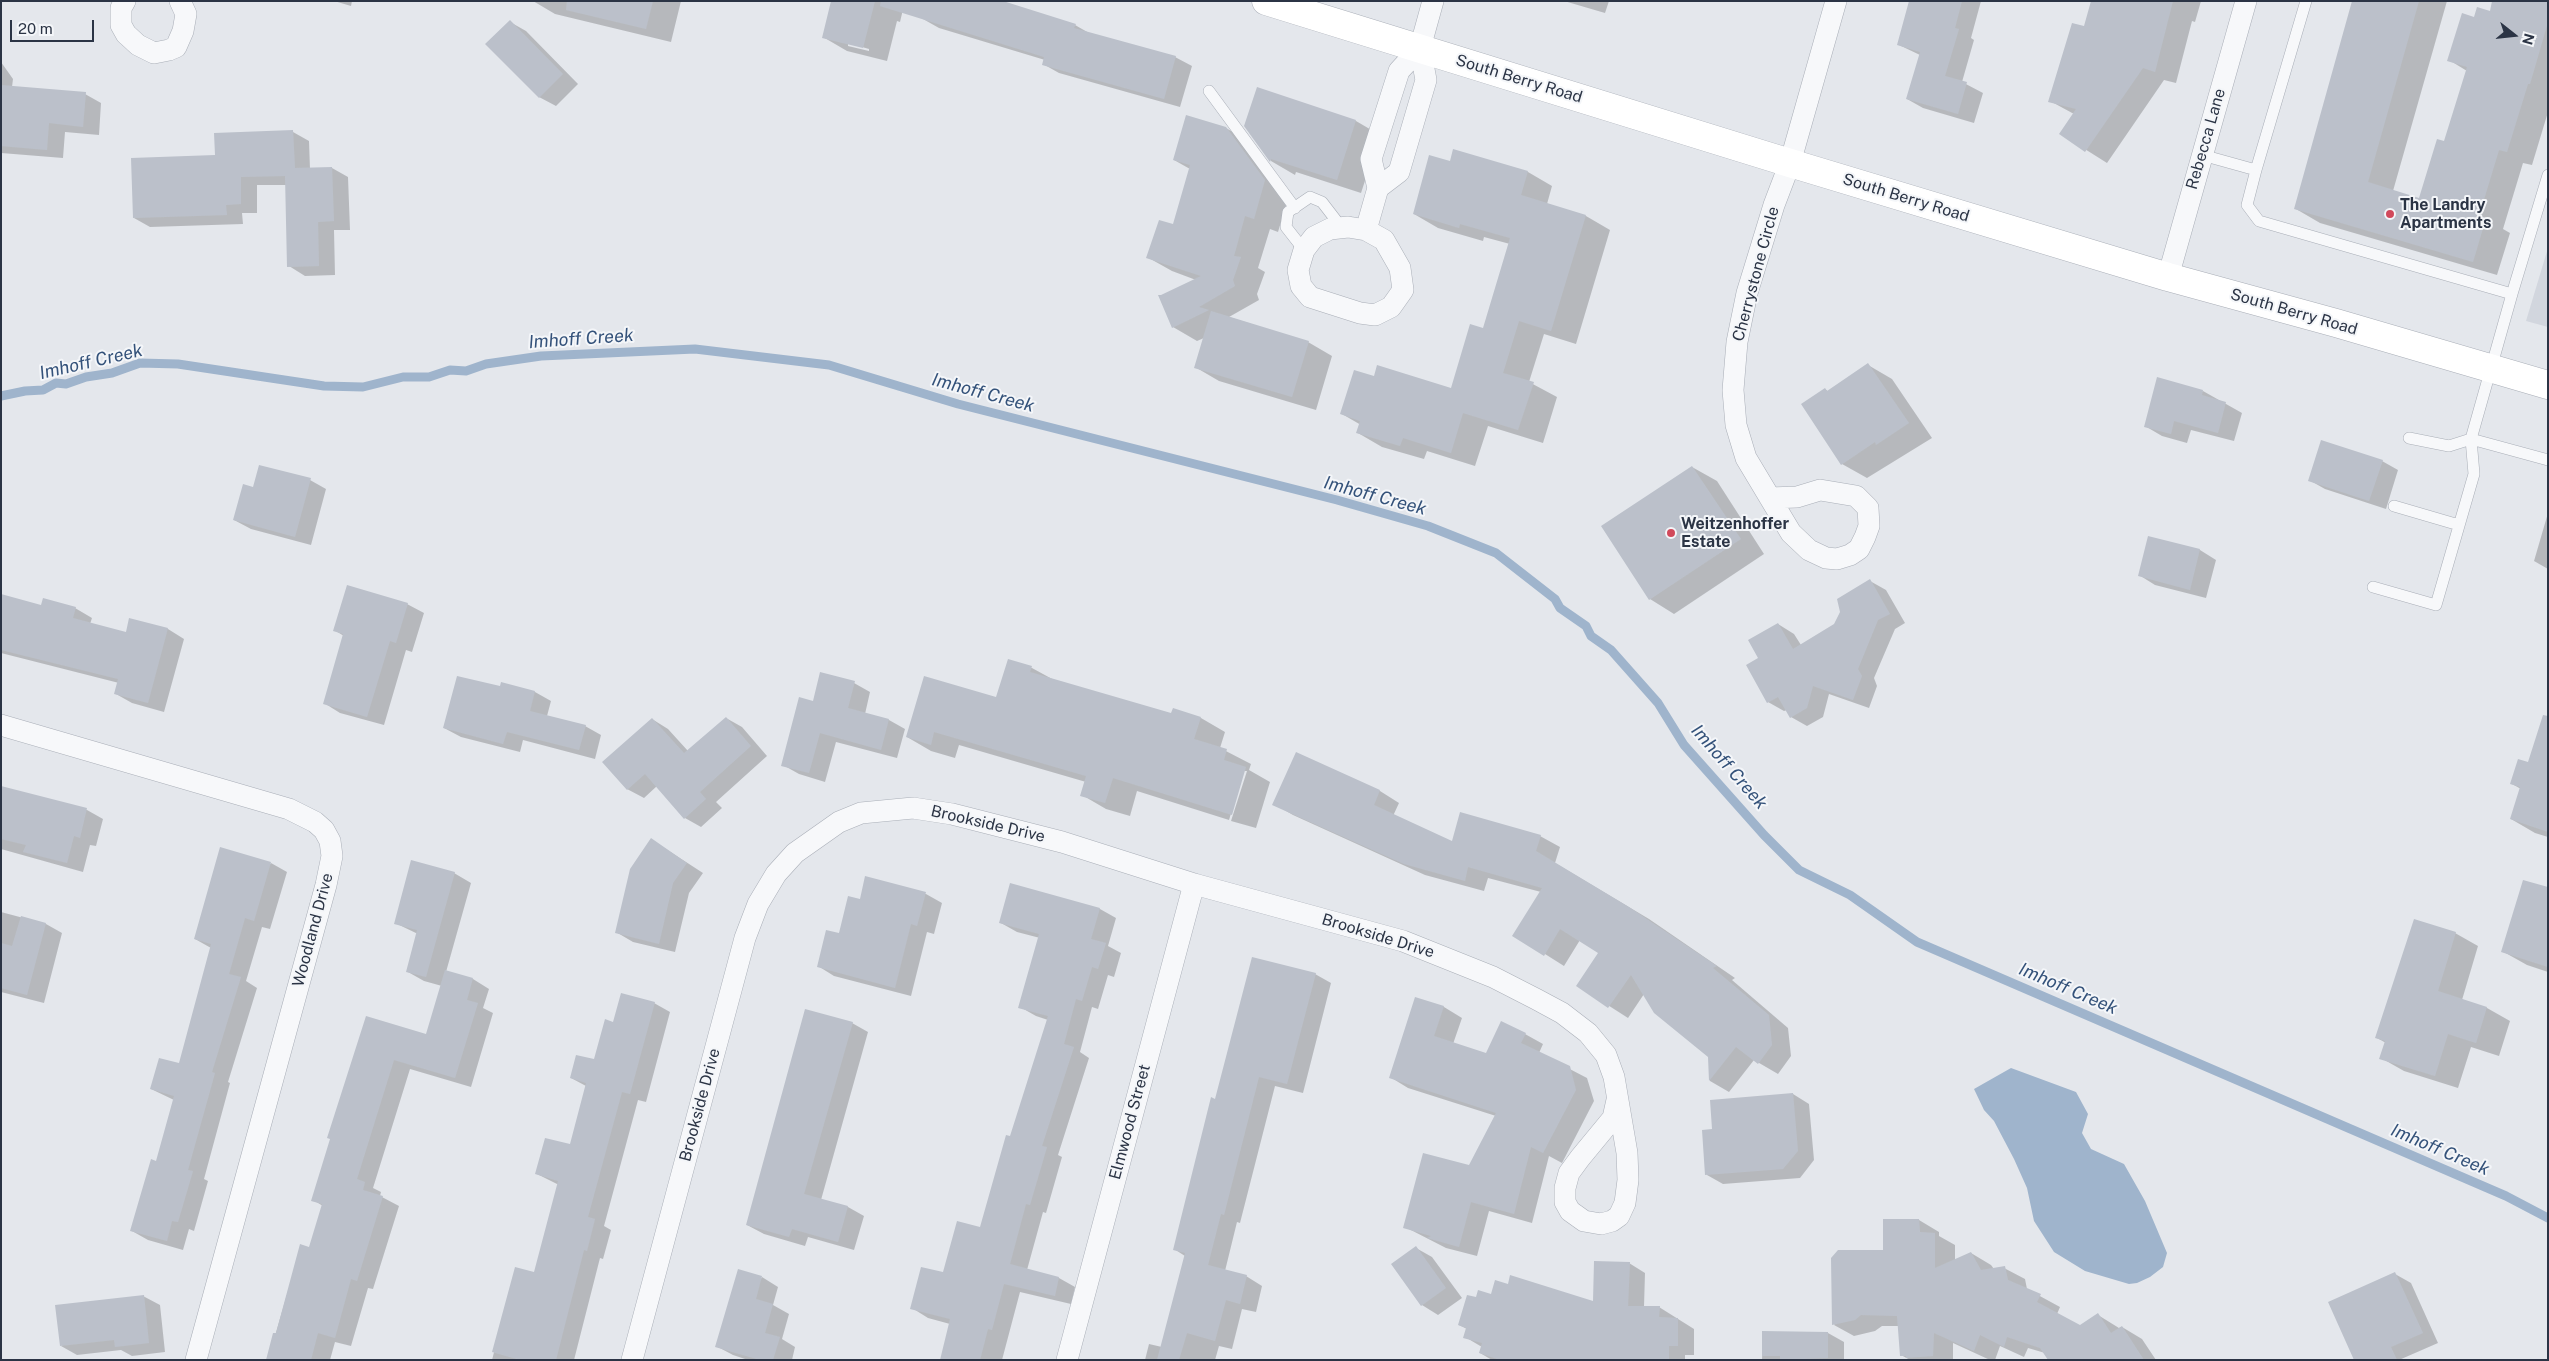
<!DOCTYPE html>
<style>
body{margin:0}
#map{position:relative;width:2549px;height:1361px;overflow:hidden;background:#e4e7ec;font-family:"Public Sans",sans-serif}
canvas{display:block}
.frame{position:absolute;inset:0;border:2px solid #2b3445;pointer-events:none}
.north{position:absolute;left:2489px;top:10px;width:50px;height:50px;-webkit-text-stroke:4px #f4f6f9;paint-order:stroke;rotate:106deg;font-size:14px;font-weight:700;line-height:20px;text-align:center;color:#2b3445}
.north::after{content:'';display:block;margin:auto;width:18px;height:22px;background:#2b3445;clip-path:polygon(50% 0,100% 100%,50% 72%,0 100%)}
.scale{position:absolute;left:10px;top:20px;width:84px;height:22px;box-sizing:border-box;border:2px solid #2b3445;border-top:0;padding-left:6px;font-size:15px;line-height:18px;white-space:nowrap;color:#2b3445;-webkit-text-stroke:4px #f4f6f9;paint-order:stroke}
</style>
<div id="map">
<canvas width="2549" height="1361"></canvas>
<div class="frame"></div>
<div class="north">N</div>
<div class="scale">20 m</div>
</div>
<script>
const context = document.querySelector('canvas').getContext('2d');
context.lineJoin = 'round';
function fill(path, color) { context.fillStyle = color; context.fill(path, 'evenodd'); }
const poly = rows => new Path2D(rows.map(r => 'M' + r).join(''));
function stroke(path, color, width, dash) { context.strokeStyle = color; context.lineWidth = width; context.lineCap = dash ? 'butt' : 'round'; context.setLineDash(dash || []); context.stroke(path); }
function label(font, color, halo, rows, align = 'center') {
  context.font = font + ' "Public Sans",sans-serif'; context.lineWidth = 4; context.setLineDash([]); context.textBaseline = 'middle'; context.strokeStyle = halo; context.fillStyle = color; for (const [text, x, y, turn = 0] of rows) {
    context.save(); context.translate(x, y); context.rotate((+turn || 0) * Math.PI / 180); context.textAlign = isNaN(turn) ? turn : align; if (halo) context.strokeText(text, 0, 0); context.fillText(text, 0, 0); context.restore();
  }
}
fill(poly([
 [2548,248,2548,327,2526,321]
]), '#d2d6de');
fill(poly([
 [2011,1068,2076,1092,2088,1114,2082,1133,2091,1149,2124,1164,2145,1201,2167,1253,2163,1267,2150,1277,2137,1283,2129,1284,2085,1271,2054,1252,2034,1221,2027,1188,2014,1159,1994,1121,1984,1110,1974,1089]
]), '#9fb4cc');
fill(poly([
 [334,1,352,1,351,6],
 [533,1,681,1,671,42,555,14],
 [832,1,905,1,900,22,897,21,887,61,847,51,823,37],
 [848,43,869,49,869,51,848,46],
 [1564,1,1609,1,1605,13],
 [1910,1,1981,1,1971,38,1974,40,1962,82,1983,93,1974,123,1923,108,1907,99,1920,55,1899,45],
 [2092,1,2201,1,2195,22,2192,21,2176,83,2164,80,2107,163,2061,134,2074,114,2050,101,2085,28],
 [2354,1,2447,1,2393,191,2420,199,2445,143,2467,71,2449,60,2475,19,2548,1,2548,112,2532,165,2523,163,2503,229,2510,233,2497,275,2320,223,2296,209],
 [923,19,1075,25,1089,33,1175,57,1192,66,1180,107,1059,73,1043,64,1045,60,939,28],
 [510,22,526,31,578,84,556,106,539,97],
 [1,62,13,79,12,87,85,94,101,103,99,135,65,132,63,158,1,153],
 [1356,121,1380,135,1361,193,1296,172,1295,175,1271,161,1246,126],
 [1226,128,1251,143,1289,195,1278,232,1270,229,1258,268,1265,272,1257,294,1259,300,1229,317,1308,342,1332,356,1316,410,1219,381,1195,367,1204,338,1197,341,1173,327,1196,280,1172,271,1147,257,1174,226,1190,169,1174,160],
 [293,132,309,141,310,169,332,168,348,177,350,230,334,230,335,275,305,276,289,266,286,185,257,185,257,213,242,213,243,224,150,227,134,218,216,157,215,134],
 [1454,150,1528,172,1552,186,1547,204,1586,216,1610,230,1576,344,1544,334,1529,382,1557,397,1543,443,1488,426,1475,466,1427,451,1424,459,1382,447,1358,433,1361,425,1342,414,1375,378,1451,390,1484,330,1510,244,1484,237,1483,241,1438,228,1414,214,1451,163],
 [1868,365,1892,379,1932,438,1867,478,1842,464,1825,389,1829,392],
 [2203,391,2242,413,2234,441,2191,430,2187,443,2162,436,2145,426],
 [2382,461,2398,470,2386,509,2325,489,2309,480],
 [1692,467,1717,481,1764,554,1674,614,1650,599,1603,527],
 [310,480,326,489,311,545,251,529,234,520,254,488],
 [2548,513,2548,569,2534,561],
 [2149,537,2200,550,2216,560,2206,598,2155,585,2139,575],
 [1870,581,1886,590,1905,623,1895,629,1874,678,1877,686,1869,708,1829,694,1823,717,1807,726,1791,717,1787,710,1784,711,1768,702,1760,658,1778,624,1794,634,1801,645,1835,625],
 [1,596,42,607,75,608,92,618,90,624,126,634,130,619,168,629,184,639,164,712,132,703,116,694,119,683,1,653],
 [407,604,424,613,412,652,406,650,384,725,340,713,324,703,344,636,334,630],
 [1008,661,1032,668,1054,680,1172,715,1201,718,1225,732,1220,748,1251,764,1249,770,1270,782,1256,828,1231,821,1247,771,1244,771,1229,820,1137,791,1130,816,1106,809,1082,795,1086,782,959,745,955,758,931,751,907,737,997,699],
 [854,683,870,692,865,714,889,720,905,729,897,758,836,742,825,782,799,774,783,765,814,702],
 [502,684,535,692,551,701,547,716,585,726,601,735,595,759,523,740,520,752,461,737,444,728,501,688],
 [726,718,742,727,767,756,716,802,722,808,701,827,685,818,657,786,644,798,627,789,652,719,668,729,688,751],
 [2548,743,2548,837,2535,833,2511,819,2521,789,2512,784],
 [1296,754,1380,791,1399,803,1393,816,1452,843,1540,836,1560,847,1555,863,1649,919,1735,978,1732,980,1788,1028,1791,1056,1778,1074,1754,1060,1729,1092,1710,1081,1709,1057,1644,994,1628,1018,1578,986,1600,952,1580,940,1564,966,1545,954,1541,892,1488,878,1484,891,1425,875,1293,815,1274,804],
 [1,788,87,810,103,819,96,846,90,845,83,872,1,849],
 [652,840,703,873,689,893,675,952,633,942,616,932],
 [271,863,287,872,270,929,262,927,246,981,257,988,228,1082,230,1083,204,1179,208,1181,194,1231,189,1229,183,1250,148,1240,132,1231,157,1162,174,1100,151,1089,180,1065,211,948,195,939],
 [454,873,471,883,446,972,473,979,489,989,483,1008,493,1013,471,1087,410,1069,373,1188,381,1192,380,1196,399,1206,373,1289,368,1288,351,1346,335,1342,330,1360,268,1360,301,1246,310,1248,323,1206,313,1200,367,1017,427,1035,442,986,424,981,408,972,418,934,395,923],
 [866,878,926,894,942,903,934,934,927,932,911,996,834,976,818,966,860,901],
 [1011,884,1100,909,1116,918,1108,946,1121,953,1114,977,1108,975,1098,1009,1092,1007,1080,1052,1089,1058,1058,1155,1062,1157,1046,1213,1043,1212,1027,1270,1059,1278,1075,1287,1071,1304,1020,1292,1002,1360,941,1360,950,1324,928,1318,912,1308,944,1274,981,1229,1048,1020,1036,1016,1020,1007,1040,938,1017,932,1001,923],
 [2548,889,2548,972,2527,965,2502,951],
 [1,912,46,924,62,933,44,1003,1,992],
 [2455,933,2478,946,2462,1000,2487,1008,2510,1021,2499,1056,2471,1047,2458,1088,2404,1071,2381,1058,2386,1043,2377,1038],
 [1315,974,1331,983,1303,1093,1275,1086,1240,1223,1237,1222,1225,1271,1246,1276,1262,1286,1256,1312,1242,1309,1232,1349,1219,1346,1215,1360,1145,1360,1149,1344,1162,1347,1185,1256,1174,1249,1216,1100],
 [1416,998,1444,1007,1462,1018,1453,1044,1486,1054,1525,1034,1543,1044,1539,1053,1587,1078,1594,1101,1562,1163,1549,1156,1532,1223,1489,1211,1477,1256,1446,1248,1405,1227,1470,1167,1496,1116,1408,1088,1390,1077],
 [654,1003,670,1012,646,1102,638,1100,604,1226,611,1230,603,1259,600,1258,574,1360,492,1360,516,1268,535,1273,559,1185,537,1174,571,1146,586,1086,571,1078,595,1061,614,1024],
 [852,1023,868,1032,821,1200,848,1207,864,1216,854,1250,808,1237,805,1246,764,1234,747,1225],
 [1793,1094,1809,1104,1814,1160,1800,1178,1723,1184,1707,1175,1713,1130,1712,1101],
 [1919,1220,1939,1232,1939,1236,1955,1245,1955,1260,1971,1253,1991,1265,1994,1269,2004,1268,2025,1279,2027,1289,2060,1307,2057,1314,2080,1326,2098,1315,2119,1328,2122,1327,2142,1339,2156,1360,2050,1360,2045,1353,2028,1348,2024,1357,2000,1346,1995,1360,1990,1360,1953,1343,1953,1360,1910,1360,1901,1355,1899,1326,1882,1326,1875,1331,1854,1336,1834,1325,1884,1251],
 [1416,1248,1432,1257,1462,1298,1438,1315,1422,1305,1393,1264],
 [1629,1263,1645,1273,1644,1307,1659,1307,1694,1329,1694,1355,1685,1355,1685,1360,1492,1360,1480,1353,1482,1347,1465,1337,1467,1329,1459,1325,1477,1299,1492,1296,1594,1302],
 [2395,1274,2411,1283,2438,1343,2399,1360,2355,1360],
 [762,1277,778,1287,773,1305,789,1314,782,1339,795,1347,792,1360,748,1360,733,1355,716,1346],
 [143,1296,160,1305,165,1352,132,1356,121,1350,77,1355,61,1346],
 [1763,1332,1828,1333,1844,1342,1844,1360,1762,1360]
]), '#0003');
stroke(poly([
 [1,396,25,391,43,390,56,383,66,384,86,377,112,373,140,363,178,364,324,386,363,387,403,377,429,377,450,370,466,371,486,364,541,356,695,349,829,365,958,404,1337,500,1428,526,1496,553,1555,599,1560,608,1586,626,1591,636,1611,650,1658,703,1684,745,1764,835,1799,870,1850,895,1917,942,2506,1196,2548,1218]
]), '#9fb4cc', 9);
fill(poly([
 [567,1,653,1,646,29,566,10],
 [831,1,875,1,863,48,822,38],
 [881,1,1003,1,1076,24,1074,28,1176,56,1164,99,1042,65,1044,57,880,6],
 [1909,1,1962,1,1955,28,1959,29,1945,76,1967,82,1958,114,1906,99,1920,52,1897,45],
 [2091,1,2173,1,2155,72,2143,68,2085,152,2059,134,2076,109,2048,102,2072,23,2084,26],
 [2352,1,2419,1,2368,182,2419,198,2437,139,2444,141,2467,67,2447,61,2462,13,2474,17,2477,7,2490,11,2492,1,2548,1,2548,22,2530,84,2528,84,2507,152,2499,150,2479,216,2486,218,2473,262,2294,209],
 [510,20,563,74,539,98,485,44],
 [1,85,86,92,83,127,49,123,47,150,1,146],
 [1257,87,1356,120,1337,180,1271,159,1270,162,1244,126],
 [1186,115,1226,127,1265,180,1254,219,1245,216,1234,256,1241,257,1233,280,1235,286,1199,307,1209,310,1172,328,1158,295,1161,295,1201,276,1146,258,1159,220,1173,224,1190,165,1173,160],
 [293,130,295,168,332,167,334,221,318,222,319,266,287,267,285,176,241,177,241,204,226,205,227,215,133,218,131,158,215,155,214,133],
 [1453,149,1528,171,1521,195,1586,215,1551,331,1519,321,1503,373,1534,382,1518,430,1463,413,1451,453,1403,438,1400,446,1356,433,1360,421,1340,414,1354,370,1374,376,1377,365,1451,388,1470,324,1483,328,1510,238,1460,224,1459,228,1413,214,1429,155,1450,161],
 [1211,311,1309,341,1292,397,1194,368],
 [1868,363,1909,423,1876,445,1875,442,1841,465,1801,404,1825,388,1827,391],
 [2157,377,2203,390,2202,395,2226,402,2218,433,2174,421,2171,434,2144,427],
 [2321,440,2383,460,2369,501,2308,481],
 [259,465,311,478,295,537,233,520,243,484,253,487],
 [1692,466,1741,539,1649,600,1601,526],
 [2148,536,2200,549,2190,590,2138,576],
 [1870,579,1890,614,1878,620,1858,669,1862,676,1853,700,1813,686,1807,708,1790,718,1778,697,1767,703,1746,665,1758,658,1748,640,1778,623,1793,649,1834,624,1840,612,1837,599],
 [347,585,408,603,396,643,390,641,367,717,323,704,343,634,333,631],
 [1,594,41,605,43,598,76,607,73,618,126,632,129,618,168,628,148,703,114,694,118,679,1,650],
 [1008,659,1032,666,1030,672,1171,713,1173,708,1201,717,1194,739,1227,749,1224,760,1246,767,1232,815,1113,778,1105,803,1080,796,1086,776,934,732,931,745,906,737,924,676,996,697],
 [820,672,855,681,848,708,889,719,881,750,820,733,809,773,781,766,799,697,813,701],
 [457,676,500,686,501,682,535,691,530,711,586,725,579,750,507,732,503,744,443,728],
 [2543,715,2548,716,2548,832,2510,819,2520,787,2510,784,2518,759,2528,762],
 [726,717,751,746,700,792,706,799,684,819,645,774,627,790,602,762,652,718,684,753],
 [1296,752,1380,790,1374,805,1452,841,1460,812,1541,835,1536,851,1629,907,1717,966,1713,968,1769,1015,1772,1045,1758,1064,1736,1047,1709,1081,1708,1057,1654,1013,1631,975,1608,1008,1576,986,1598,953,1560,929,1544,956,1512,936,1542,888,1468,867,1465,881,1404,864,1272,805],
 [1,786,87,808,80,838,74,836,67,863,23,852,26,845,1,839],
 [651,838,687,863,673,883,659,944,615,933,630,869],
 [220,847,271,862,254,921,245,918,229,974,241,977,212,1072,215,1073,188,1170,193,1171,178,1222,172,1221,167,1241,130,1231,151,1159,156,1161,174,1096,150,1089,159,1058,179,1063,211,944,194,939],
 [411,860,455,872,426,977,406,972,417,930,394,924],
 [865,876,926,892,917,926,911,924,895,988,817,967,826,930,839,933,848,896,860,899],
 [2523,880,2548,887,2548,967,2501,952],
 [1010,883,1100,908,1091,939,1106,943,1098,969,1092,967,1082,1001,1076,999,1064,1044,1074,1047,1042,1146,1047,1147,1030,1205,1026,1204,1010,1264,1059,1277,1055,1296,1004,1284,992,1330,988,1329,980,1360,940,1360,950,1319,910,1309,921,1267,943,1272,957,1221,980,1227,1006,1135,1010,1136,1048,1016,1018,1008,1039,934,999,923],
 [21,916,46,923,27,995,1,988,1,943,12,946],
 [2414,919,2456,932,2438,991,2487,1007,2476,1043,2448,1034,2435,1076,2379,1059,2385,1041,2375,1038],
 [1252,957,1316,973,1287,1084,1259,1077,1224,1215,1221,1214,1208,1265,1247,1275,1240,1304,1226,1300,1215,1341,1187,1333,1179,1360,1157,1360,1185,1253,1173,1250,1211,1097,1215,1099],
 [445,970,473,978,467,1000,478,1003,455,1078,394,1060,357,1179,365,1182,363,1190,383,1196,357,1281,351,1279,335,1338,318,1333,311,1360,266,1360,273,1333,276,1333,300,1244,309,1247,322,1204,311,1201,330,1139,327,1138,366,1016,426,1034],
 [621,993,655,1002,630,1094,622,1092,588,1217,595,1219,587,1251,584,1250,556,1360,520,1360,492,1352,515,1267,534,1272,558,1181,535,1174,545,1138,570,1144,586,1083,570,1078,576,1055,594,1059,605,1019,613,1022],
 [1415,997,1444,1006,1434,1036,1486,1053,1501,1021,1526,1033,1521,1043,1570,1066,1576,1090,1543,1153,1531,1147,1514,1214,1471,1202,1459,1247,1427,1238,1431,1236,1403,1228,1423,1153,1469,1165,1496,1113,1389,1078],
 [805,1009,853,1022,804,1194,848,1206,838,1242,792,1229,789,1237,746,1225],
 [1793,1093,1798,1151,1783,1169,1705,1175,1702,1130,1712,1129,1710,1100],
 [1883,1219,1919,1219,1920,1232,1935,1233,1935,1268,1971,1252,1981,1270,2005,1266,2008,1280,2041,1294,2037,1302,2080,1325,2098,1313,2111,1333,2122,1326,2144,1360,2048,1360,2040,1348,2007,1337,2004,1347,1980,1335,1974,1351,1934,1333,1933,1356,1906,1358,1906,1356,1900,1356,1897,1316,1861,1315,1855,1320,1832,1325,1831,1258,1838,1250,1883,1250],
 [1416,1246,1446,1288,1421,1306,1391,1264],
 [1594,1261,1630,1262,1628,1306,1660,1306,1659,1317,1678,1318,1678,1346,1669,1346,1669,1360,1500,1360,1479,1353,1482,1343,1463,1338,1466,1328,1458,1325,1467,1295,1476,1297,1478,1290,1491,1294,1495,1280,1508,1284,1510,1275,1593,1301],
 [738,1269,762,1276,756,1299,773,1304,765,1333,780,1337,773,1360,760,1360,715,1347],
 [2395,1272,2423,1333,2391,1347,2397,1360,2354,1360,2328,1302],
 [144,1295,149,1343,115,1347,114,1340,60,1346,55,1305],
 [1762,1331,1828,1332,1828,1358,1780,1360,1780,1356,1762,1356]
]), '#bbc0ca');
const lane = poly([
 [1209,91,1295,208],
 [2202,155,2256,170,2247,205,2259,221,2512,294,2471,439,2548,460],
 [2256,170,2306,1],
 [1304,250,1286,227,1288,212,1310,197,1322,202,1342,228],
 [2512,294,2548,175],
 [2394,506,2459,525],
 [2373,587,2436,605,2474,474,2471,439,2449,446,2409,438]
]);
const street = poly([
 [125,1,121,8,121,25,126,34,138,45,154,53,169,50,176,47,183,31,186,14,180,1],
 [1378,188,1399,172,1426,80,1420,48],
 [1348,227,1366,230,1384,240,1400,268,1403,290,1391,307,1375,315,1360,313,1310,297,1301,286,1298,270,1304,250,1314,237,1330,229,1348,227],
 [1366,230,1378,188,1371,159,1399,71,1420,48,1433,1],
 [2168,277,2246,1],
 [1770,498,1797,497,1820,490,1856,496,1868,508,1869,526,1865,537,1859,549,1850,555,1837,559,1826,558,1809,550,1791,533,1746,458,1736,425,1733,390,1737,342,1747,293,1774,205,1790,163,1836,1],
 [1,725,289,809,315,822,324,830,330,841,332,856,326,885,196,1360],
 [632,1360,745,938,758,904,776,874,795,853,839,822,861,813,913,808,952,814,1062,842,1194,884,1403,941,1493,977,1536,999,1562,1013,1588,1033,1606,1055,1614,1077,1627,1153,1628,1180,1625,1203,1619,1216,1612,1221,1601,1224,1584,1221,1570,1211,1565,1202,1565,1188,1569,1173,1580,1158,1613,1118,1617,1100],
 [1067,1360,1194,884]
]);
const secondary = poly([
 [1266,1,1790,163,2168,277,2336,323,2548,385]
]);
stroke(lane, '#a9aeb7', 12);
stroke(street, '#a9aeb7', 22);
stroke(secondary, '#a9aeb7', 29);
stroke(lane, '#f7f8fa', 11);
stroke(street, '#f7f8fa', 21);
stroke(secondary, '#fff', 28);
for (const [x, y, r, color] of [
 [2390,214,5,"#d1495b"],
 [1671,533,5,"#d1495b"]
]) { const dot = new Path2D(); dot.arc(x, y, r, 0, 2 * Math.PI); context.fillStyle = color; context.fill(dot); stroke(dot, '#f4f6f9', 2); }
label('16px', '#2b3445', '#f4f6f9', [
 ["South Berry Road",1519,79,17],
 ["Rebecca Lane",2206,139,-74],
 ["South Berry Road",1906,198,17],
 ["Cherrystone Circle",1756,274,-75],
 ["South Berry Road",2294,312,16],
 ["Brookside Drive",988,824,13],
 ["Woodland Drive",313,930,-75],
 ["Brookside Drive",1378,936,17],
 ["Brookside Drive",700,1105,-75],
 ["Elmwood Street",1130,1122,-75]
]);
label('bold 16px', '#2b3445', '#f4f6f9', [
 ["The Landry",2400,205],
 ["Apartments",2400,223],
 ["Weitzenhoffer",1681,524],
 ["Estate",1681,542]
], 'left');
label('italic 18px', '#34527a', '#f4f6f9', [
 ["Imhoff Creek",581,339,-4],
 ["Imhoff Creek",91,362,-13],
 ["Imhoff Creek",983,393,15],
 ["Imhoff Creek",1375,496,15],
 ["Imhoff Creek",1729,767,49],
 ["Imhoff Creek",2068,989,23],
 ["Imhoff Creek",2440,1150,23]
]);
</script>
